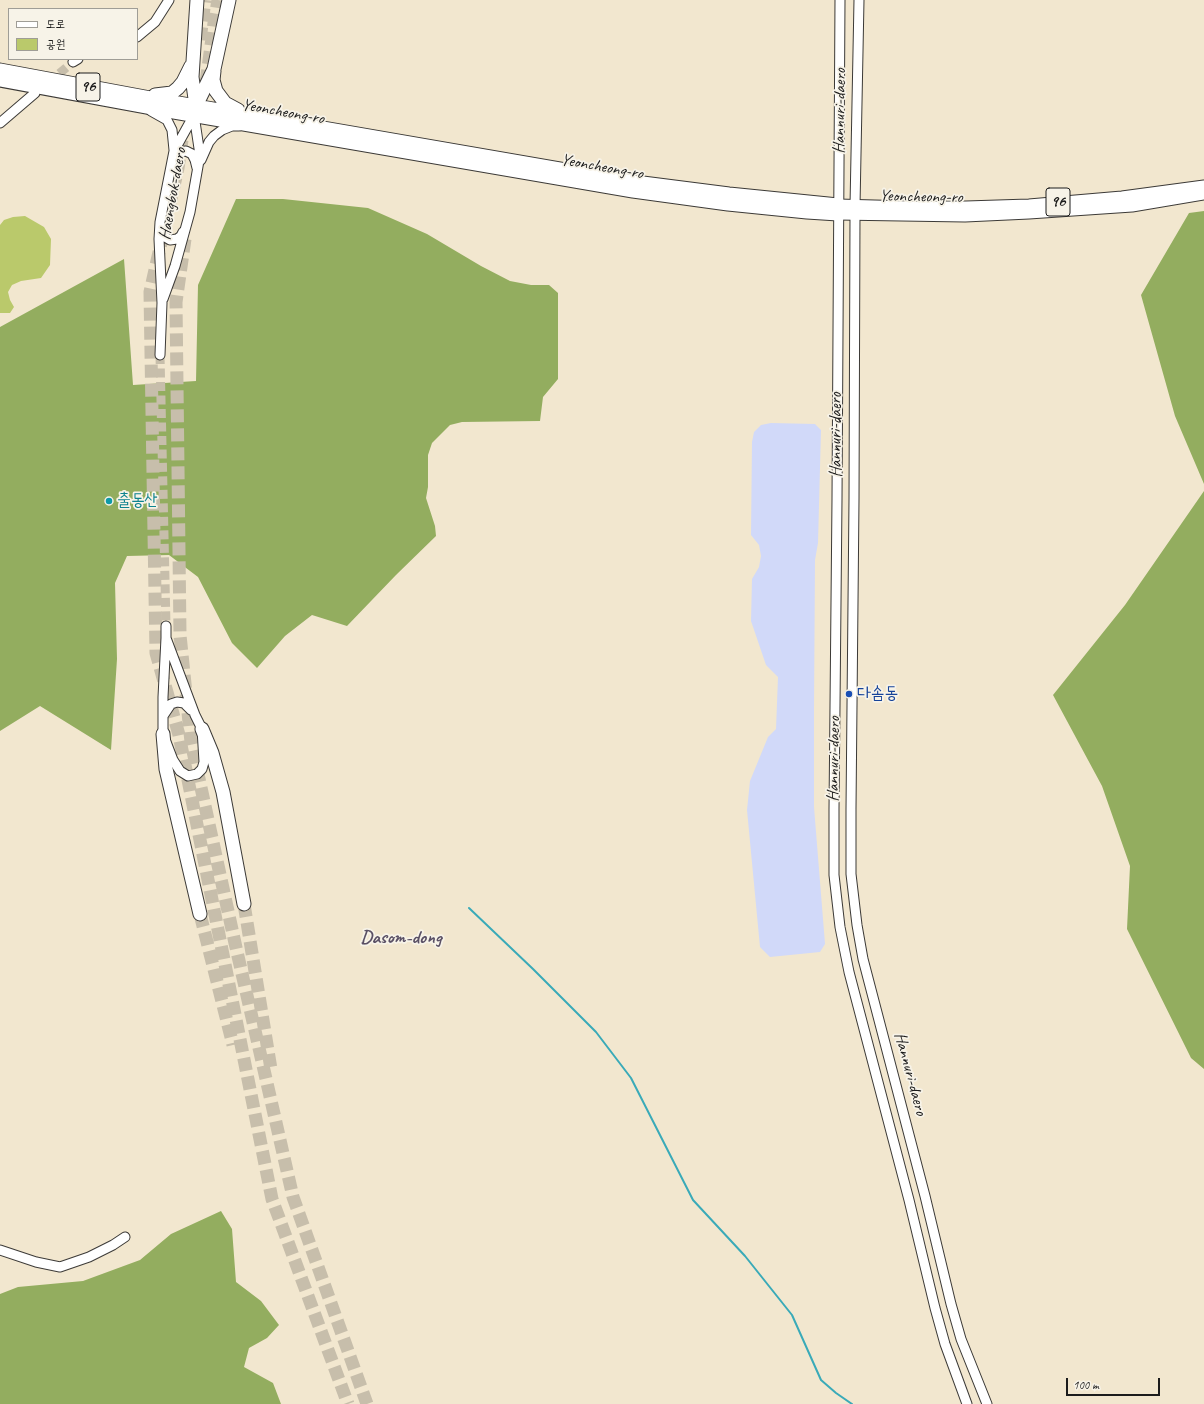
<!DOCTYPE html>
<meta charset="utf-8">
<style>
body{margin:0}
#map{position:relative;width:1204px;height:1404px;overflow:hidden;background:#f2e7cf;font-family:Caveat,"Poor Story",sans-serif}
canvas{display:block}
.legend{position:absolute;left:8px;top:8px;width:130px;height:52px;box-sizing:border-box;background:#f7f3e8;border:1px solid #9f9d96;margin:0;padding:5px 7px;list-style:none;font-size:12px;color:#1c1c1c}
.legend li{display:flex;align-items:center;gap:8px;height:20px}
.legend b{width:20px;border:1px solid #9f9d96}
.scale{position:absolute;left:1066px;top:1378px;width:94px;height:18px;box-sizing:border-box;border:2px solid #1c1c1c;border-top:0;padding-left:5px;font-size:12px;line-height:14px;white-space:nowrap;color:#1c1c1c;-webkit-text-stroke:3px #f7f3e8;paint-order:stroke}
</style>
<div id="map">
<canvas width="1204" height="1404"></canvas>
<ul class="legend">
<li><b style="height:5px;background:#fff"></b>도로</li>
<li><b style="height:11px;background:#bac96b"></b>공원</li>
</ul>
<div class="scale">100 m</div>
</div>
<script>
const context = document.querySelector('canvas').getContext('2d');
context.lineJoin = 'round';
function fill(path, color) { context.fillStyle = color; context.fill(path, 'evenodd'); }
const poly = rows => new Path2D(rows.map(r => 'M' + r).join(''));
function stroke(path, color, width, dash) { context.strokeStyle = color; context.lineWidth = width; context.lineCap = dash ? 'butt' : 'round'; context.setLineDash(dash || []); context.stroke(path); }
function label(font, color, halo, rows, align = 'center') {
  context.font = font + ' Caveat,"Poor Story",sans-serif'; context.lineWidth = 3.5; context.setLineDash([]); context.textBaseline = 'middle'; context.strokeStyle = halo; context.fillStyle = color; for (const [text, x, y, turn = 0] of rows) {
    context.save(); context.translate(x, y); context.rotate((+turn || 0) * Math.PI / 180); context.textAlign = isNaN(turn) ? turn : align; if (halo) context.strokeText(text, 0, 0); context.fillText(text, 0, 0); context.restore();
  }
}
fill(poly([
 [771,423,815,424,821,430,818,543,815,560,814,709,814,807,825,944,820,952,770,957,760,947,747,810,750,781,768,737,776,729,778,677,766,665,751,621,752,579,759,567,761,556,759,545,751,535,752,442,754,432,761,425]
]), '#d1d9f9');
fill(poly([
 [25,216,44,227,51,239,50,265,41,278,21,281,12,285,8,292,10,300,14,307,10,313,0,313,0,225,4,220,13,217]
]), '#bac96b');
fill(poly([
 [236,199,283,199,368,208,427,234,481,266,510,281,531,285,549,285,558,293,558,379,543,397,540,421,462,422,450,425,432,443,428,455,428,487,426,498,435,526,436,536,396,575,347,626,312,615,285,636,257,668,232,643,198,577,169,555,127,556,115,583,117,659,111,750,40,706,0,731,0,327,124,259,133,385,196,381,198,285],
 [1204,211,1204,484,1175,416,1141,295,1189,213],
 [1204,491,1204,1069,1191,1058,1127,929,1130,866,1102,786,1053,695,1125,605],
 [221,1211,232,1229,236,1282,261,1301,279,1325,267,1338,249,1348,244,1367,273,1383,281,1404,0,1404,0,1294,18,1287,83,1281,140,1260,171,1234]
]), '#93ad5f');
stroke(poly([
 [469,908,533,969,596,1032,631,1078,693,1200,745,1256,792,1315,821,1380,836,1393,852,1404]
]), '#3aaab8', 2);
stroke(poly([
 [49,82,73,62],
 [160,355,166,626]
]), '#c7beab', 9, [9, 4.5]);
stroke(poly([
 [200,40,205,0],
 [206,83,214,23,218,0],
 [182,140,178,168,150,292,156,653,179,735,272,1199,348,1404],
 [185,239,176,302,180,635,191,742,235,943,293,1197,367,1404],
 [244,904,271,1069],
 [200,914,233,1045]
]), '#c7beab', 13, [13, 6]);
const minor = poly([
 [840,0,837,499,834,809,834,875,840,927,849,972,909,1200,935,1308,945,1344,967,1404],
 [137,37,155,22,169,0],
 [73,62,78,59],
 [151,111,167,120,172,130,174,150],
 [0,123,35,93],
 [201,160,209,142,214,136,222,130,232,126,239,126],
 [172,161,176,154,180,152,186,151,192,154,195,160,197,168],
 [855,206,859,0],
 [855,214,854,499,851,809,851,874,857,925,863,959,925,1196,951,1304,961,1339,987,1404],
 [161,227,161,232,165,237,170,240,177,239,181,236,183,232],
 [163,299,175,266,190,212,200,155,194,115],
 [160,355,162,303,159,239,160,222,174,151,194,115],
 [166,626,166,638,163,697,163,734,173,760,180,771,188,776,197,774,202,769,204,762,202,729,195,715,166,638],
 [163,716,171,704,177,702,184,703,191,710],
 [0,1250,36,1262,60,1267,89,1257,113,1245,125,1237]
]);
const major = poly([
 [838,205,911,207,966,207,1029,205,1122,197,1204,186],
 [838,214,965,216,1029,213,1132,206,1204,194]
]);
const highway = poly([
 [0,70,161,100,635,182,729,194,838,205],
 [214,71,213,80,216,91,225,103,238,110],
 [0,80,174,112,633,191,728,204,807,212,838,214],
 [155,95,172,93,178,88,183,82,191,66],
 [196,106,192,77,197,0],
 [195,114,196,106,214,69,229,0],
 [202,729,212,753,223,792,244,904],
 [163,734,166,769,200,914]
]);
stroke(minor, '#3c3a37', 11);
stroke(major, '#3c3a37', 13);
stroke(highway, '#3c3a37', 15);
stroke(minor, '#fff', 9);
stroke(major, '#fff', 11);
stroke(highway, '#fff', 13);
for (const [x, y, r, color] of [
 [109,501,4,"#0f9aa8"],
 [849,694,4,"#1a4fb4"]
]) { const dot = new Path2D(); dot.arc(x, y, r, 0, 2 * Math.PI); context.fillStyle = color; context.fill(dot); stroke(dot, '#f7f3e8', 1.5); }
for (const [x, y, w] of [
 [88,87,24],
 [1058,202,24]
]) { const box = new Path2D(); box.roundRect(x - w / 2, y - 14, w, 28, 3); context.fillStyle = '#f7f3e8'; context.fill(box); stroke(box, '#1c1c1c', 1); }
label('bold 16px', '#1c1c1c', null, [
 ["96",88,87],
 ["96",1058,202]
]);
label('17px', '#1c1c1c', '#f7f3e8', [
 ["Hannuri-daero",840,111,-89],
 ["Yeoncheong-ro",283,112,10],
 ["Yeoncheong-ro",602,167,10],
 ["Haengbok-daero",173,194,-80],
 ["Yeoncheong-ro",921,197,1],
 ["Hannuri-daero",837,435,-90],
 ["Hannuri-daero",834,759,-89],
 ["Hannuri-daero",910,1074,75]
]);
label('17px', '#0d838f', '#f7f3e8', [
 ["출동산",117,501]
], 'left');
label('17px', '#164399', '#f7f3e8', [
 ["다솜동",857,694]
], 'left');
label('bold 19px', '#5a5065', '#f7f3e8', [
 ["Dasom-dong",401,938]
]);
</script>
